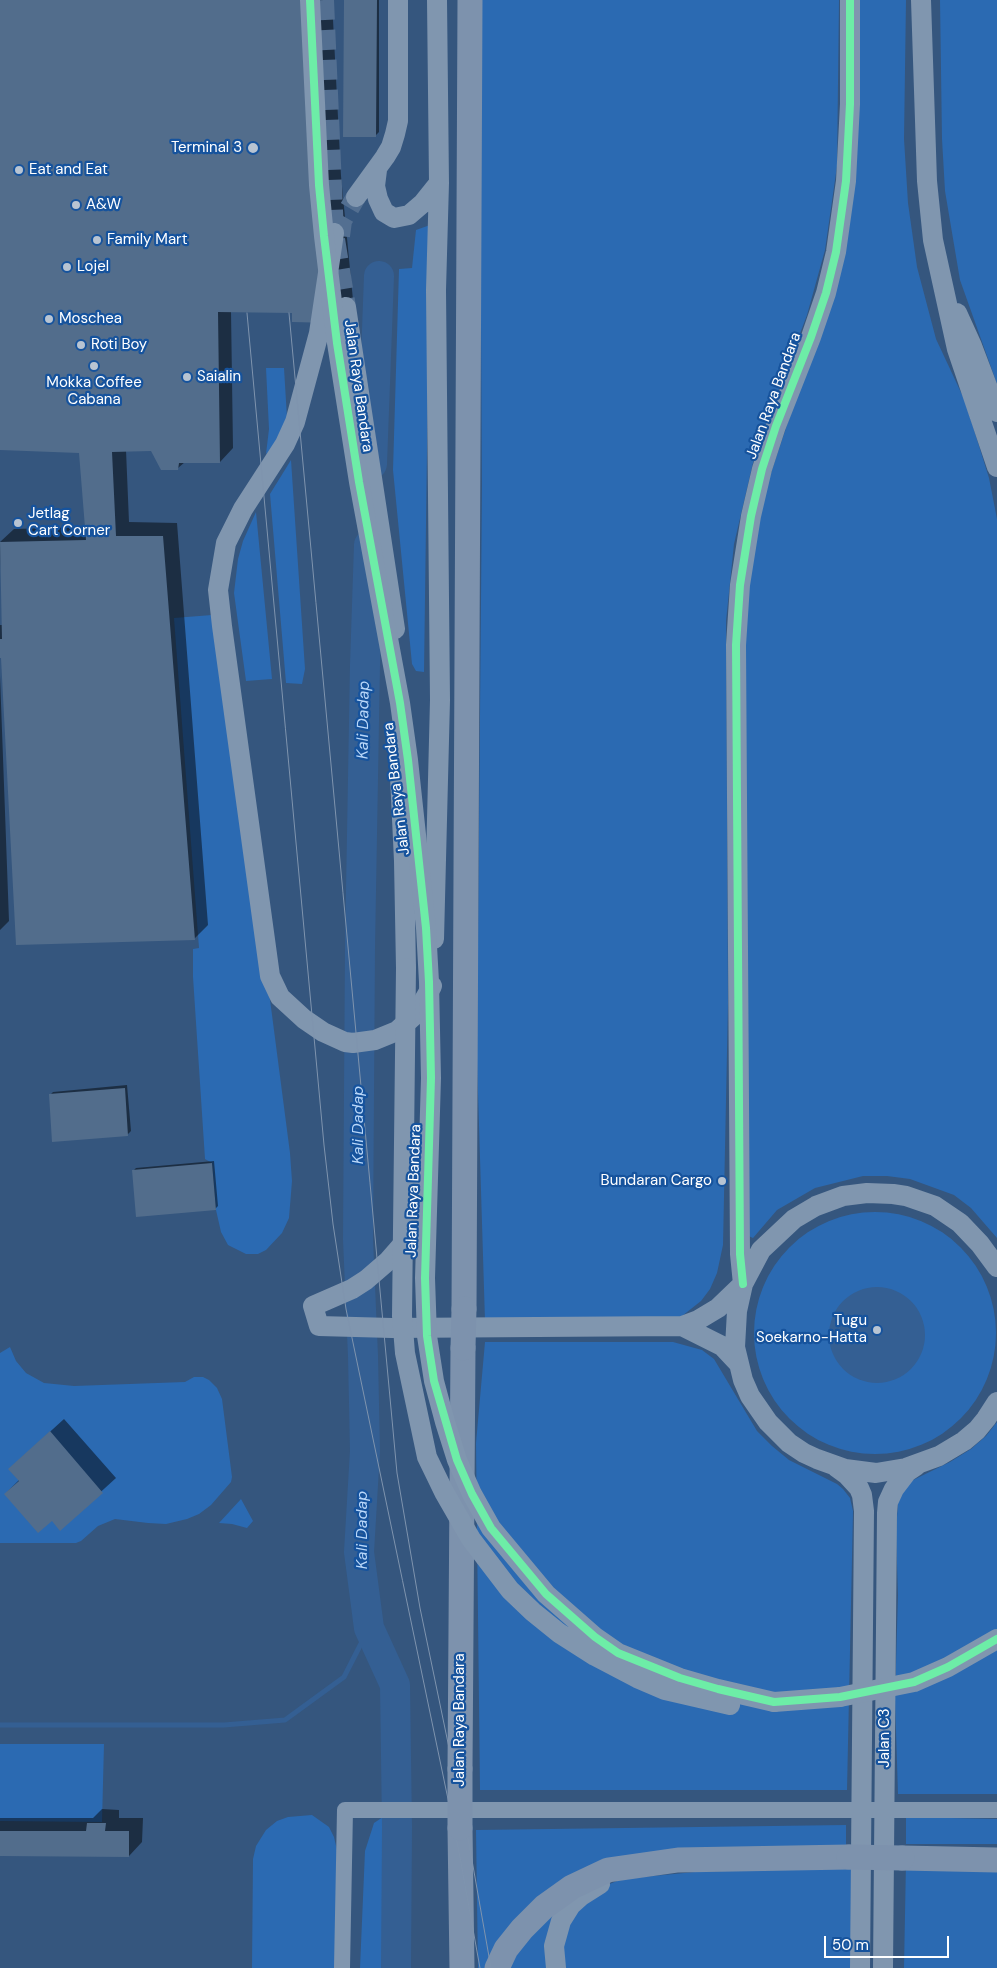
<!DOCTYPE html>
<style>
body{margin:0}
#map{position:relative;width:997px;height:1968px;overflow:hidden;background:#35567e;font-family:"DM Sans",sans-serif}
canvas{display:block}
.scale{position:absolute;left:824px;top:1936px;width:125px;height:22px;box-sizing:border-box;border:2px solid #fff;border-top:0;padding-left:6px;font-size:15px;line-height:18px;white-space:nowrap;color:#fff;-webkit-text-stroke:4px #16539d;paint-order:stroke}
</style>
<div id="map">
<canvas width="997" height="1968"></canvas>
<div class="scale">50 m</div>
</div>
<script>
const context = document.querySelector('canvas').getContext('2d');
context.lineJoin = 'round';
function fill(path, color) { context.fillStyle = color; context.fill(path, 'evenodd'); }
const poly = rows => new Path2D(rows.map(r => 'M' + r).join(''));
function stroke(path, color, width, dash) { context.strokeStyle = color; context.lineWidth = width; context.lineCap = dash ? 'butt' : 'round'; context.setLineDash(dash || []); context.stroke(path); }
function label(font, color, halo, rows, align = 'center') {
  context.font = font + ' "DM Sans",sans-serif'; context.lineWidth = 4.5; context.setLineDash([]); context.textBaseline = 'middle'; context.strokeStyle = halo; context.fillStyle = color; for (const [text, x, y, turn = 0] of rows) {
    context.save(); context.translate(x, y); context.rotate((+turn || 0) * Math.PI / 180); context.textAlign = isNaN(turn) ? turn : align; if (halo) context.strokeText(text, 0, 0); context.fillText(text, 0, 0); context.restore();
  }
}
fill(poly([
 [481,0,839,0,837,166,825,250,807,315,770,413,753,463,734,544,726,621,728,1003,723,1245,717,1273,710,1289,701,1301,682,1316,667,1324,485,1321,477,1060,482,485,480,162],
 [856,0,906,0,904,139,908,203,917,267,936,339,965,401,989,478,997,519,997,1238,971,1208,954,1195,910,1179,887,1176,863,1176,815,1188,777,1210,753,1238,744,1234,745,627,752,554,766,488,840,266],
 [940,0,997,0,997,384,960,280,945,191,942,139],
 [430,225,424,672,416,671,412,664,393,470,399,269,412,268,416,230],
 [266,368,284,368,287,418,274,447,266,454,269,429],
 [291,460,305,669,302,684,286,683,270,494],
 [256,512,272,679,246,681,234,593,238,559,243,541],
 [212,615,269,992,290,1153,292,1181,289,1218,282,1233,266,1250,258,1254,246,1254,228,1245,221,1232,216,1210,212,1163,205,1159,193,977,193,949,199,948,174,618],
 '754 1333a121 121 0 1 1 242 0a121 121 0 1 1-242 0Z',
 [485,1342,673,1342,702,1350,714,1359,757,1431,772,1446,789,1460,837,1484,843,1489,850,1498,853,1511,847,1790,480,1790,476,1443],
 [10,1347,16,1361,26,1373,44,1383,74,1386,185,1382,194,1377,203,1377,209,1380,217,1388,222,1399,232,1477,231,1482,211,1505,199,1514,187,1519,166,1524,148,1523,115,1519,98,1526,81,1541,76,1543,0,1543,0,1353],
 [997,1422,997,1794,898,1794,895,1699,898,1595,896,1532,898,1502,907,1483,950,1462,971,1449,986,1436],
 [241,1499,253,1521,247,1528,232,1524,219,1523],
 [0,1744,104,1744,102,1822,0,1821],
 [312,1815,329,1827,334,1837,337,1850,336,1968,252,1968,253,1859,256,1846,266,1830,277,1821,288,1817],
 [386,1815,384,1968,360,1968,365,1851,374,1823],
 [906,1817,997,1819,997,1844,906,1844],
 [846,1825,846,1852,601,1862,491,1968,478,1968,476,1830],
 [906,1862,997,1868,997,1968,904,1968],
 [852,1866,853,1968,564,1968,562,1946,570,1918,607,1885,622,1879,695,1872],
 [569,1895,549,1968,508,1968,518,1948]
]), '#2b6ab2');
fill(poly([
 '829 1335a48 48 0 1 1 96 0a48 48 0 1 1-96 0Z'
]), '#345f93');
fill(poly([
 [0,0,332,0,341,176,353,300,346,307,293,312,231,311,233,448,220,462,185,462,178,468,152,450,126,450,129,522,177,523,208,925,194,939,3,657,0,657,0,625,3,625,0,542,14,529,86,527,80,452,0,449],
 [345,0,379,0,379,132,376,135],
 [0,676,9,921,0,930],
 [127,1085,131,1131,128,1134,50,1095,53,1092],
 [214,1161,218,1206,215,1209,133,1171,136,1168],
 [64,1419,116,1478,60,1529,52,1519,5,1494,19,1480,9,1469],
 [102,1809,119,1810,119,1818,143,1818,142,1842,129,1856,0,1855,0,1818,93,1818]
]), '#0007');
stroke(poly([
 [0,1725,224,1725,285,1720,344,1677,369,1628]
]), '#345f93', 5);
stroke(poly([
 [372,464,379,276],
 [369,545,365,665,360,948,358,1239,363,1356,365,1451,359,1552,369,1628,395,1685,397,1827,396,1968]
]), '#345f93', 30);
fill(poly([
 [0,0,317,0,333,323,292,322,292,313,218,312,220,463,179,463,178,470,161,470,151,451,112,452,116,536,163,536,195,940,16,945,1,658,0,658,0,639,2,639,0,542,86,540,79,453,0,450],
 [344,0,377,0,376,137,343,137],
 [125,1088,128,1136,52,1142,49,1094],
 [212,1163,216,1210,136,1217,132,1170],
 [50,1431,103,1493,60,1531,52,1521,38,1533,4,1494,19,1481,8,1469],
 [87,1823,106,1823,105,1831,129,1831,129,1857,0,1856,0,1831,86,1831]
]), '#526d8c');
stroke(poly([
 [324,0,334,233,346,307],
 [340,236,342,221,356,197]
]), '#536f91', 20, [20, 10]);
stroke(poly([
 [904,1810,997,1810],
 [342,1968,345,1810,844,1810]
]), '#8096af', 16);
stroke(poly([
 [921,0,927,181,933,240,957,349,997,467],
 [377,170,375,186,378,199,384,212,394,218,409,215,423,203,439,183],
 [356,197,385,157,391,147,395,134,398,121,398,0],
 [334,233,319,333,295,422,285,444,243,509,226,543,218,590,222,626,270,976,280,997,304,1019,323,1032,345,1042,353,1043,375,1040,397,1031,416,1014,432,986],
 [346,307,395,629],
 [957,313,972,346,997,412],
 [399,755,404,861,406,968],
 [434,939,440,700,436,290,439,183,437,0],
 [420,1182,417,1212,411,1228,402,1245,388,1261,366,1280,352,1289,313,1306,319,1326,392,1328,682,1326,698,1320,718,1308,743,1284],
 [997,1267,980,1244,960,1223,935,1206,906,1196,893,1194,867,1193,843,1196,816,1206,794,1219,761,1250,743,1284,737,1311,735,1347,743,1380,750,1396,768,1422,789,1443,804,1453,817,1459,845,1469,876,1473,906,1468,939,1456,964,1441,977,1430,986,1419,997,1402],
 [743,1284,740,1254,736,645,740,585,751,516,762,469,776,426,811,337,826,293,836,252,846,181,850,104,850,0],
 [682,1326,722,1346,738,1363],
 [836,1467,847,1475,859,1488,862,1495,864,1511,860,1968],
 [774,1702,840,1697],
 [556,1968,554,1946,561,1921,571,1905,581,1896,600,1884],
 [883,1968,887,1513,888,1502,894,1489,907,1472,916,1466]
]), '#8096af', 20);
stroke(poly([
 [464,1309,470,0],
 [460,1769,463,1348],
 [460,1828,462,1968],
 [902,1858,997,1860],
 [497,1968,506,1949,522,1929,544,1907,572,1887,608,1870,678,1860,849,1857]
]), '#7d92ad', 25);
stroke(poly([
 [247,313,324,1145,333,1224,346,1309,459,1852,480,1968],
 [289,313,397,1473,420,1608,470,1849,491,1968]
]), '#7f94ae', 1);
stroke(poly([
 [844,1810,904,1810]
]), '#8096af', 16);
stroke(poly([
 [310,0,319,185,324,236,337,343,359,482,400,703,408,760,426,928,429,982,431,1078,425,1278,427,1336,434,1381,445,1422,457,1460,472,1494,491,1528,546,1594,595,1637,618,1653,680,1678,718,1689,774,1702],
 [406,968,402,1316,405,1353,427,1457,444,1492,471,1539,510,1590,533,1612,559,1633,595,1656,637,1678,665,1690,730,1705],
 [840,1697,914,1682,948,1667,997,1639]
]), '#8096af', 20);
stroke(poly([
 [463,1348,464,1309],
 [460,1769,460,1828],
 [849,1857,902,1858]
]), '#7d92ad', 25);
stroke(poly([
 [310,0,319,185,324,236,337,343,359,482,400,703,408,760,426,928,429,982,431,1078,425,1278,427,1336,434,1381,457,1460,472,1494,491,1528,546,1594,595,1637,618,1653,680,1678,718,1689,774,1702,840,1697,914,1682,948,1667,997,1639],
 [743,1284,740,1254,736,645,740,585,751,516,762,469,776,426,811,337,826,293,836,252,846,181,850,104,850,0]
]), '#6deda7', 8);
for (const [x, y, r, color] of [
 [253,148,6,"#b8c4d2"],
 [19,170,5,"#b8c4d2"],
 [76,205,5,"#b8c4d2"],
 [97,240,5,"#b8c4d2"],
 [67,267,5,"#b8c4d2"],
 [49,319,5,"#b8c4d2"],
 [81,345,5,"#b8c4d2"],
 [94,366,5,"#b8c4d2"],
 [187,377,5,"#b8c4d2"],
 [18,523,5,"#b8c4d2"],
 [722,1181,5,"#b8c4d2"],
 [877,1330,5,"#b8c4d2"]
]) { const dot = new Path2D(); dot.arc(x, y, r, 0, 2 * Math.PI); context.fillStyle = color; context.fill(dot); stroke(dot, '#16539d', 2); }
label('15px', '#fff', '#16539d', [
 ["Terminal 3",242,148,"right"],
 ["Eat and Eat",29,170],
 ["A&W",86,205],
 ["Family Mart",107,240],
 ["Lojel",77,267],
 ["Moschea",59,319],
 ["Roti Boy",91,345],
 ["Saialin",197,377],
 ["Mokka Coffee",94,383,"center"],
 ["Cabana",94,400,"center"],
 ["Jetlag",28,514],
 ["Cart Corner",28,531],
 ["Bundaran Cargo",712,1181,"right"],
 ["Tugu",867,1321,"right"],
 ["Soekarno-Hatta",867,1338,"right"]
], 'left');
label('15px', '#fff', '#16539d', [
 ["Jalan Raya Bandara",358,386,82],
 ["Jalan Raya Bandara",774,396,-70],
 ["Jalan Raya Bandara",397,789,-97],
 ["Jalan Raya Bandara",414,1191,-88],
 ["Jalan Raya Bandara",460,1720,-90],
 ["Jalan C3",885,1738,-90]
]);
label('italic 16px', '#b9d7f9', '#16539d', [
 ["Kali Dadap",364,720,-89],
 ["Kali Dadap",359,1125,-90],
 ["Kali Dadap",363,1530,-90]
]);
</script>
